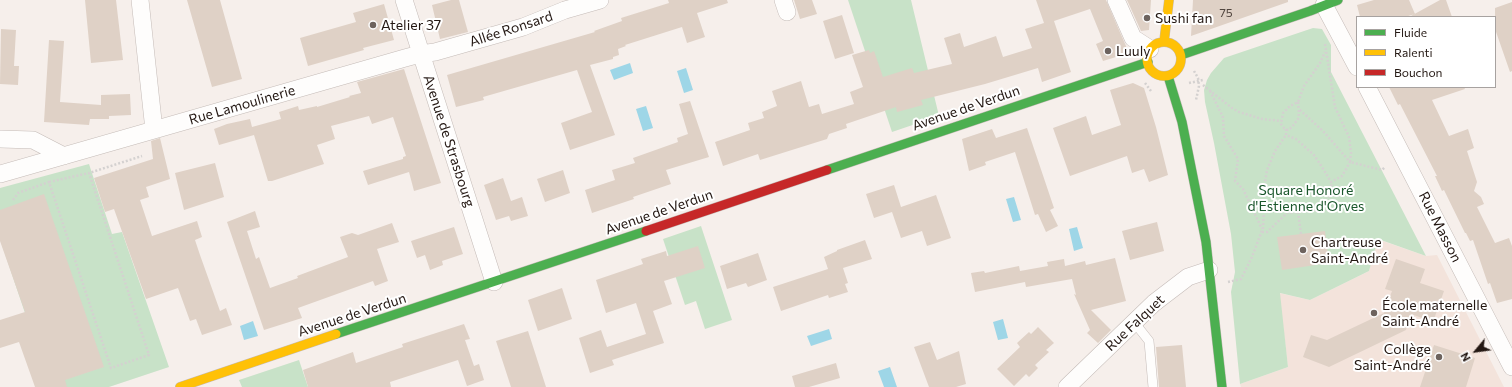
<!DOCTYPE html>
<meta charset="utf-8">
<style>
body{margin:0}
#map{position:relative;width:1512px;height:387px;overflow:hidden;background:#f6efeb;font-family:Commissioner,sans-serif}
canvas{display:block}
.legend{position:absolute;left:1356px;top:16px;width:140px;height:72px;box-sizing:border-box;background:#fff;border:1px solid #a7a2a0;margin:0;padding:5px 7px;list-style:none;font-size:12px;color:#231712}
.legend li{display:flex;align-items:center;gap:8px;height:20px}
.legend b{width:20px;border:1px solid #a7a2a0}
.north{position:absolute;left:1456px;top:331px;width:40px;height:40px;-webkit-text-stroke:3px #fff;paint-order:stroke;rotate:241deg;font-size:11px;font-weight:700;line-height:16px;text-align:center;color:#231712}
.north::after{content:'';display:block;margin:auto;width:14px;height:18px;background:#231712;clip-path:polygon(50% 0,100% 100%,50% 72%,0 100%)}
</style>
<div id="map">
<canvas width="1512" height="387"></canvas>
<ul class="legend">
<li><b style="height:5px;background:#4caf50"></b>Fluide</li>
<li><b style="height:5px;background:#ffc107"></b>Ralenti</li>
<li><b style="height:5px;background:#c62828"></b>Bouchon</li>
</ul>
<div class="north">N</div>
</div>
<script>
const context = document.querySelector('canvas').getContext('2d');
context.lineJoin = 'round';
function fill(path, color) { context.fillStyle = color; context.fill(path, 'evenodd'); }
const poly = rows => new Path2D(rows.map(r => 'M' + r).join(''));
function stroke(path, color, width, dash) { context.strokeStyle = color; context.lineWidth = width; context.lineCap = dash ? 'butt' : 'round'; context.setLineDash(dash || []); context.stroke(path); }
function label(font, color, halo, rows, align = 'center') {
  context.font = font + ' Commissioner,sans-serif'; context.lineWidth = 4; context.setLineDash([]); context.textBaseline = 'middle'; context.strokeStyle = halo; context.fillStyle = color; for (const [text, x, y, turn = 0] of rows) {
    context.save(); context.translate(x, y); context.rotate((+turn || 0) * Math.PI / 180); context.textAlign = isNaN(turn) ? turn : align; if (halo) context.strokeText(text, 0, 0); context.fillText(text, 0, 0); context.restore();
  }
}
fill(poly([
 [1377,239,1426,256,1437,255,1504,387,1241,387,1240,384,1288,367,1279,293,1310,300,1369,271]
]), '#f3e3db');
fill(poly([
 [848,0,911,0,939,116,892,132],
 [1313,28,1322,29,1331,45,1331,72,1426,256,1378,239,1369,271,1310,300,1280,293,1288,367,1240,384,1231,292,1235,272,1231,234,1214,143,1205,102,1204,90,1207,80,1211,73,1224,58],
 [89,164,112,234,122,232,169,367,109,387,50,387,0,239,0,188],
 [701,226,732,320,705,329,696,301,685,305,663,239],
 [299,360,308,387,242,387,239,380]
]), '#c8e2c8');
fill(poly([
 [630,63,633,73,614,80,610,70],
 [686,68,693,90,684,93,677,71],
 [646,106,653,128,643,131,636,109],
 [1014,197,1021,220,1013,222,1006,199],
 [1077,227,1083,248,1074,251,1069,229],
 [1003,319,1008,338,998,340,993,322],
 [253,321,258,336,244,340,240,326],
 [829,329,832,339,811,346,807,336],
 [890,367,897,387,884,387,878,371]
]), '#9ed6e7');
fill(poly([
 [85,0,116,0,123,60,91,63],
 [187,0,220,0,242,79,212,87],
 [451,0,459,0,468,32,440,39,432,5],
 [668,0,727,0,728,3,697,13,705,37,687,43,682,27,625,45,626,46,618,49,619,55,613,57,613,59,590,65,615,135,570,150,561,123,592,112,577,70,483,97,484,100,456,107,447,75,595,32,594,31,622,21,621,18,669,3],
 [794,0,812,0,817,14,800,19],
 [1036,0,1106,0,1129,53,1103,61,1096,44,1103,41,1090,9,1054,21,1071,72,1042,82,1038,68,985,84,921,100,923,105,897,112,896,107,846,124,847,128,829,134,827,139,760,160,758,154,723,166,715,142,750,130,748,123,764,118,762,112,777,106,772,91,801,81,809,107,819,104,822,114,854,104,850,92,863,87,852,55,869,50,870,53,874,51,883,77,912,68,914,73,952,64,944,38,960,33,964,47,996,36,1003,57,1032,48,1025,29,1044,23],
 [1127,0,1151,0,1149,30,1141,31],
 [1193,0,1288,0,1288,2,1191,36],
 [1374,0,1409,0,1415,14,1405,17,1360,17,1357,5],
 [1440,0,1446,0,1452,17,1409,17],
 [1512,2,1512,71,1510,72,1495,29,1495,8],
 [384,4,394,40,363,48,364,50,308,66,300,38,356,22,353,13],
 [842,15,854,53,835,59,823,21],
 [1,29,16,30,14,66,19,66,18,85,0,84],
 [49,40,64,41,60,102,101,105,101,95,130,94,131,115,109,116,109,119,90,119,89,125,44,122],
 [404,69,441,183,414,191,409,172,368,185,363,171,403,159,403,157,406,156,393,117,372,124,369,116,331,126,335,139,317,145,324,164,272,181,268,181,254,135,219,145,214,129,227,124,250,119,252,127,281,119,279,112,298,106,299,110,317,106,317,107,350,97,349,96,361,93,357,82],
 [1133,83,1144,88,1156,127,1168,175,1149,182,1144,169,1132,173,1127,156,1070,176,1053,128,1086,116,1092,135,1121,125,1110,90],
 [1389,87,1464,87,1465,89,1432,100,1449,136,1468,129,1474,148,1467,151,1477,182,1474,191,1481,197,1484,204,1477,207,1495,243,1509,238,1512,246,1512,299,1497,303,1490,283,1488,284,1473,240,1470,241,1466,233,1465,233,1444,190,1442,191,1435,176,1437,176,1400,104,1398,105],
 [690,101,709,157,666,170,671,184,633,197,634,199,592,213,585,190,615,180,612,170,635,163,633,158,678,142,677,138,688,134,679,104],
 [1027,128,1054,208,1050,210,1058,226,1046,232,1038,214,1035,215,1015,152,985,162,986,165,969,171,962,139,992,129,996,138],
 [160,138,170,179,146,187,149,197,140,200,152,236,197,221,202,237,195,240,200,255,220,311,226,308,232,325,202,335,196,319,190,321,178,288,146,299,114,209,105,212,94,178,153,159,151,141],
 [215,163,224,197,184,210,175,173],
 [563,170,570,193,545,202,537,179],
 [503,178,511,201,522,197,528,216,511,221,509,216,496,220,484,185],
 [894,185,901,207,936,195,951,238,927,246,922,231,901,238,892,212,874,218,866,194],
 [44,194,104,367,65,380,67,387,35,387,19,342,0,348,0,320,25,312,0,241,0,210],
 [255,211,260,227,247,231,256,259,259,257,270,288,298,278,297,276,348,257,340,237,352,233,358,235,392,223,399,242,377,249,388,281,375,286,373,281,298,308,302,318,264,330,227,222],
 [1157,222,1164,251,1130,260,1122,231],
 [454,227,463,254,442,261,443,265,430,270,425,255,417,258,411,241],
 [1325,231,1329,263,1282,270,1277,237],
 [865,240,872,259,843,268,848,283,845,284,848,292,829,298,828,295,781,311,773,287,828,269,824,257,837,251,837,250],
 [698,246,705,268,664,281,672,304,653,311,664,343,612,360,614,365,590,373,579,338,601,330,607,347,646,334,636,303,606,313,596,280,643,264,641,259,666,251,667,256],
 [758,253,767,280,748,287,746,283,727,289,720,266],
 [1115,258,1126,301,1091,310,1111,330,1098,343,1087,333,1090,330,1074,294,1076,295,1072,279,1026,287,1025,282,975,292,971,273,984,271,985,273,1019,266,1020,271,1048,266,1047,262,1064,259,1065,266,1085,261,1086,265],
 [1396,259,1425,269,1420,283,1444,291,1433,322,1411,314,1406,330,1329,367,1303,357,1311,335,1327,340,1384,313,1392,291,1385,289],
 [562,288,572,319,538,331,528,300],
 [464,324,470,339,465,340,474,366,479,364,484,380,467,386,458,360,390,382,391,387,308,387,303,370,353,352,356,363,403,347,402,344],
 [1038,327,1054,343,1046,350,1049,352,1035,365,1038,368,1029,377,1026,374,1014,386,997,369,1020,347,1017,343,1029,332,1031,334],
 [528,331,546,387,511,387,496,341],
 [930,342,937,360,959,351,966,384,956,387,929,387,914,347],
 [1182,345,1186,387,1159,387,1156,347],
 [1434,345,1475,358,1466,387,1420,387],
 [836,363,840,378,809,387,795,387,792,376]
]), '#dfd1c6');
const lane = poly([
 [1134,322,1149,341,1153,387]
]);
const street = poly([
 [140,0,154,130],
 [404,0,494,282],
 [783,0,787,12],
 [1116,0,1133,38,1150,49],
 [1324,5,1357,67],
 [1367,87,1512,367],
 [0,139,33,140,64,156],
 [0,174,405,58,420,54,435,52,523,27,565,10,600,0],
 [1067,387,1154,303,1188,277,1209,270]
]);
const fast = poly([
 [1181,55,1310,11,1338,0],
 [1168,76,1182,122,1206,242,1222,387],
 [827,170,1148,62],
 [336,334,646,231]
]);
const slow = poly([
 '1147 59a17 17 0 1 1 34 0a17 17 0 1 1-34 0Z',
 [1164,42,1169,0],
 [180,387,336,334]
]);
const jam = poly([
 [646,231,827,170]
]);
stroke(lane, '#c4bbb7', 10);
stroke(street, '#c4bbb7', 18);
stroke(fast, '#c4bbb7', 10);
stroke(slow, '#c4bbb7', 10);
stroke(jam, '#c4bbb7', 10);
stroke(poly([
 [1325,44,1335,107,1349,137,1351,153,1350,162,1382,170,1385,167],
 [1194,71,1198,78,1199,86,1196,100],
 [1145,83,1151,91,1153,91],
 [1189,83,1203,80],
 [1203,85,1232,108,1239,112,1262,119,1282,121],
 [1210,91,1223,117,1224,136,1238,159,1235,181,1243,189,1262,229],
 [1298,102,1299,113,1298,119,1292,127,1288,130,1284,128,1281,124,1283,113,1290,106,1298,102,1304,86,1320,63,1325,52],
 [1286,129,1286,135,1296,139,1314,155,1322,167,1331,182,1342,176,1350,162,1324,132,1299,109],
 [49,182,89,173],
 [13,200,18,193,49,182,111,368,149,355,89,173,142,156],
 [1298,212,1301,234],
 [1262,232,1267,232,1287,213,1318,210,1321,207,1330,195,1332,189,1331,182],
 [1228,282,1241,279,1252,257,1263,228,1264,209,1263,195,1267,170,1275,151,1286,135]
]), '#d4d1d0', 2.5, [2, 2]);
stroke(lane, '#fefdfc', 9);
stroke(street, '#fefdfc', 17);
stroke(fast, '#4caf50', 9);
stroke(slow, '#ffc107', 9);
stroke(jam, '#c62828', 9);
for (const [x, y, r, color] of [
 [1147,18,4,"#6d635e"],
 [373,25,4,"#6d635e"],
 [1108,51,4,"#6d635e"],
 [1303,250,4,"#6d635e"],
 [1374,313,4,"#6d635e"],
 [1439,357,4,"#6d635e"]
]) { const dot = new Path2D(); dot.arc(x, y, r, 0, 2 * Math.PI); context.fillStyle = color; context.fill(dot); stroke(dot, '#fff', 1.5); }
label('12px', '#52463f', null, [
 ["75",1226,13]
]);
label('14px', '#231712', '#fff', [
 ["Sushi fan",1155,18],
 ["Atelier 37",381,25],
 ["Luuly",1116,51],
 ["Chartreuse",1311,242],
 ["Saint-André",1311,258],
 ["École maternelle",1382,305],
 ["Saint-André",1382,321],
 ["Collège",1431,349,"right"],
 ["Saint-André",1431,365,"right"]
], 'left');
label('14px', '#231712', '#fff', [
 ["Allée Ronsard",511,29,-18],
 ["Rue Lamoulinerie",242,105,-16],
 ["Avenue de Verdun",966,108,-19],
 ["Avenue de Strasbourg",449,141,72],
 ["Avenue de Verdun",659,212,-19],
 ["Rue Masson",1440,227,63],
 ["Avenue de Verdun",352,315,-18],
 ["Rue Falquet",1135,323,-43]
]);
label('14px', '#1b572c', '#fff', [
 ["Square Honoré",1306,190],
 ["d'Estienne d'Orves",1306,206]
]);
</script>
